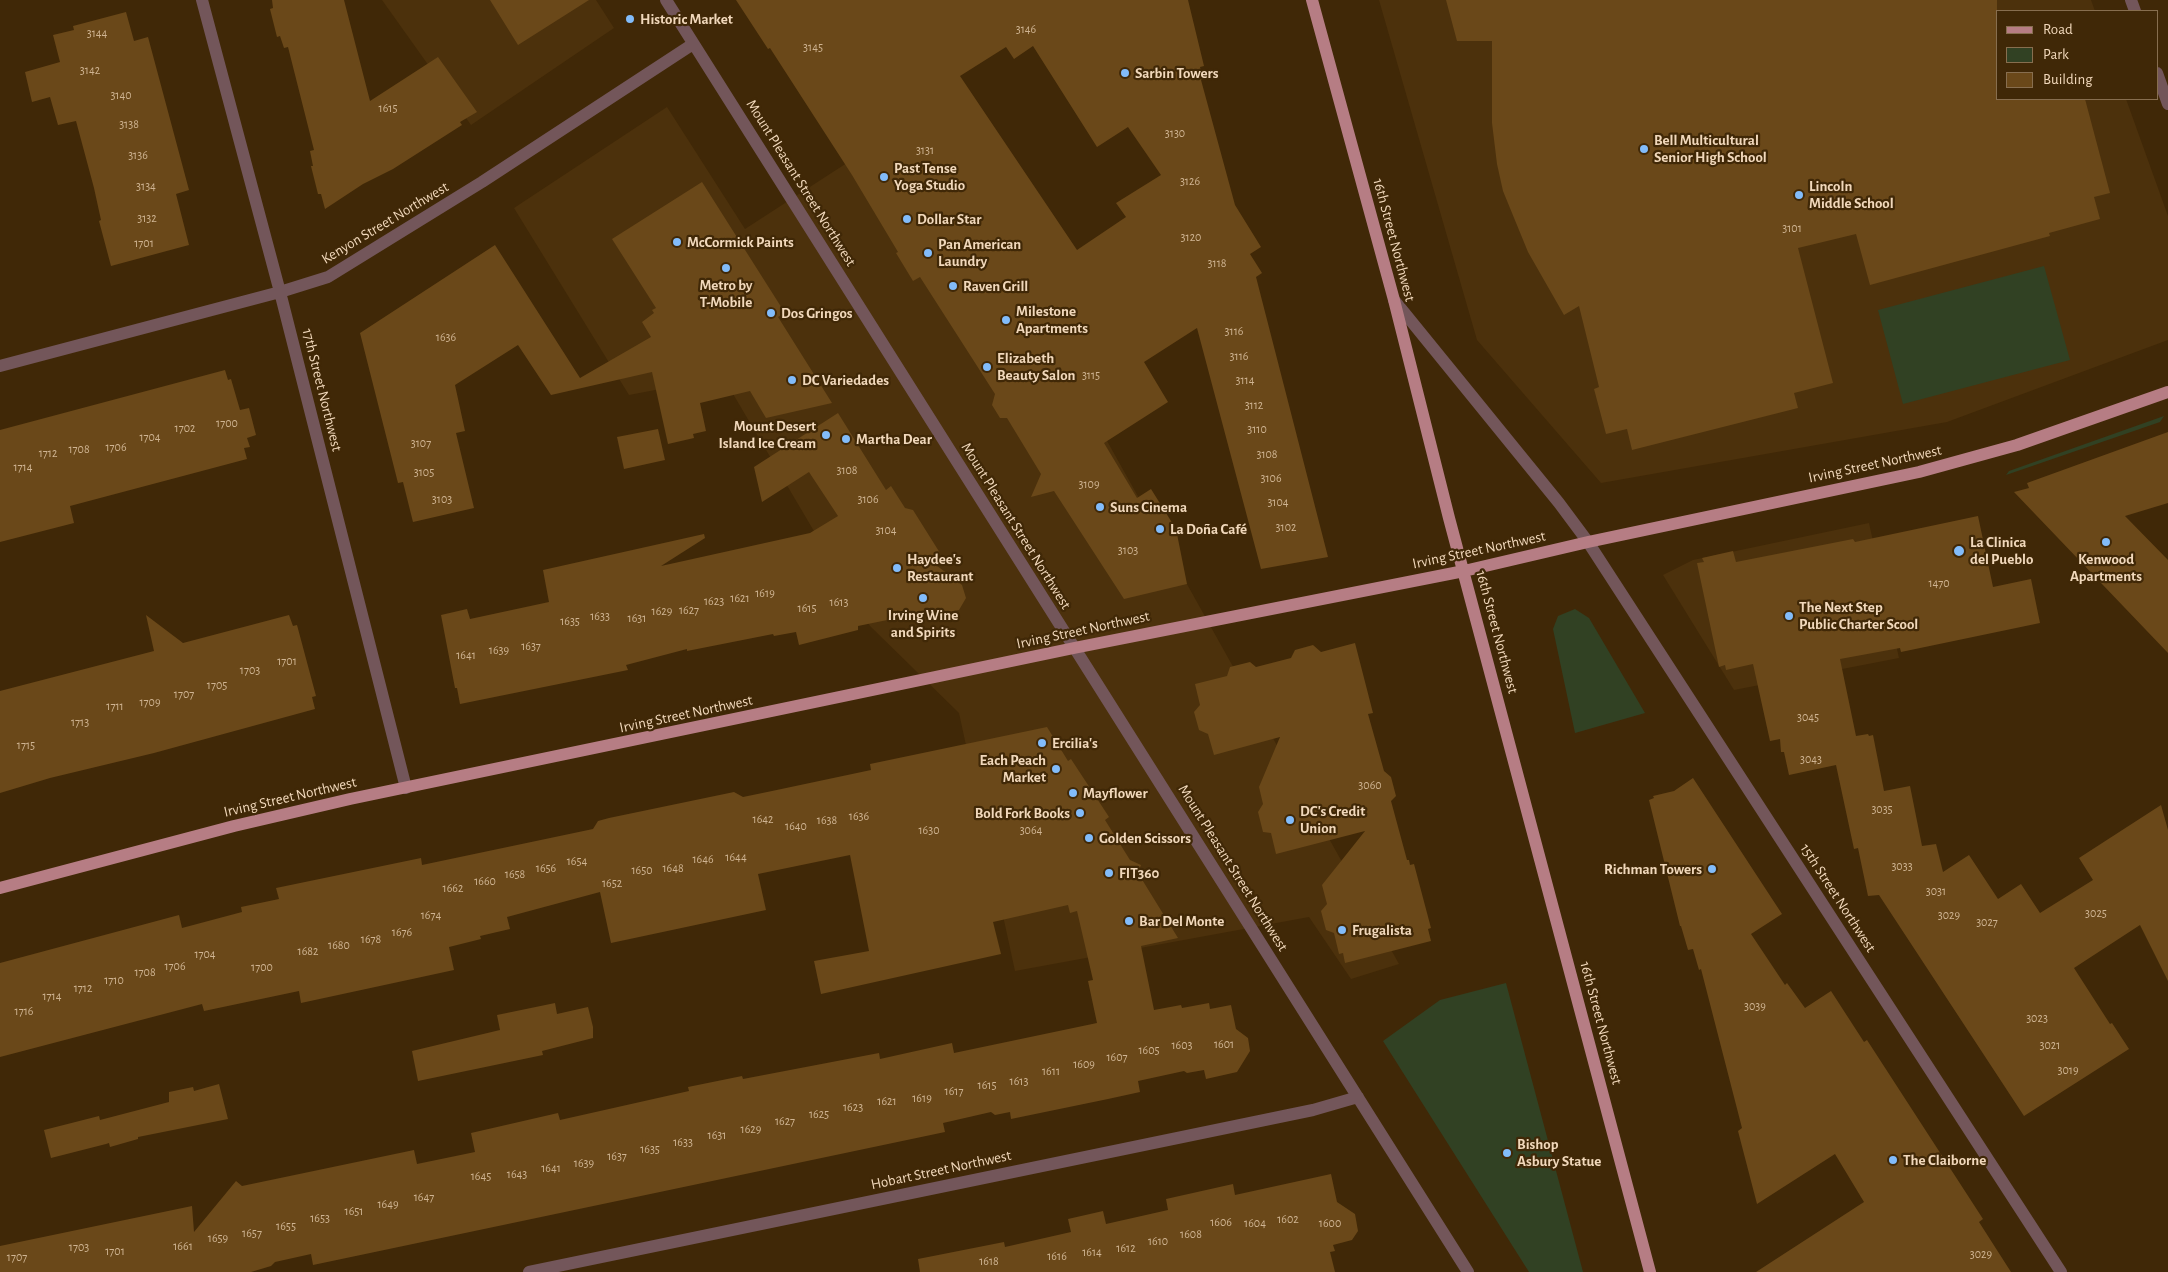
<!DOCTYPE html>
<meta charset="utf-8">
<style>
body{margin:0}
#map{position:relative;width:2168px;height:1272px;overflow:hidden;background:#402807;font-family:"Alegreya Sans",sans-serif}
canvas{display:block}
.legend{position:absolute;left:1996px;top:10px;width:162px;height:90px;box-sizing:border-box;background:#402807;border:1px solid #876e4f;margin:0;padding:6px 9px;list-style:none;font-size:15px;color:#f1d8bb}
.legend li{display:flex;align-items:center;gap:10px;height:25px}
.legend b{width:25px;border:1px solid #876e4f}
</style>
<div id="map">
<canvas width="2168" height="1272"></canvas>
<ul class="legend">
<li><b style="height:6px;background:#b67d84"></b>Road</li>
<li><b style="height:14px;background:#314123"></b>Park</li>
<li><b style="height:14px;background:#6a4819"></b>Building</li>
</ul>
</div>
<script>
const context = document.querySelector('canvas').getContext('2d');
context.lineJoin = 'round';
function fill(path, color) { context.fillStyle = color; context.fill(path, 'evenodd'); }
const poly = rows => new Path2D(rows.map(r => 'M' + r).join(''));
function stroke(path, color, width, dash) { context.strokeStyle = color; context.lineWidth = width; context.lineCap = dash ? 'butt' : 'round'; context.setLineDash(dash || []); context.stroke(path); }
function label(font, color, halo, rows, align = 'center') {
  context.font = font + ' "Alegreya Sans",sans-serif'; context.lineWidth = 4.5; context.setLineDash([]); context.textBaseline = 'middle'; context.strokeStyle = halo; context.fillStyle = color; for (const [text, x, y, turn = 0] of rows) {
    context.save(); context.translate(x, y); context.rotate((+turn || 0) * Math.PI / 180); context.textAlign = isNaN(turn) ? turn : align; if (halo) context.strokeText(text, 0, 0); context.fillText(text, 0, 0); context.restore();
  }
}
fill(poly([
 [382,0,596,0,614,28,471,125],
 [1379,0,2091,0,2095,11,1997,11,1997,99,2126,99,2168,216,2168,340,1947,422,1601,483,1477,340],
 [667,107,745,229,924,113,1399,964,1351,979,1309,917,1015,971,959,713,870,626,723,377,629,395,514,208],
 [1869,523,1899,658,1734,690,1663,575,1693,560]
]), '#4c310c');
fill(poly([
 [2044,266,2070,360,1903,404,1878,310],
 [2164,416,2160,422,2006,475,2009,471],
 [1575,609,1589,618,1645,713,1575,733,1553,629,1558,616],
 [1506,983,1583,1272,1529,1272,1383,1041,1440,1000]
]), '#314123');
fill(poly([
 [272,0,344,0,370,101,438,57,477,112,460,122,462,125,393,169,363,184,325,209,321,194,318,194,311,166,313,166,310,151,314,150,288,47,284,48,280,36,277,37,270,9,273,8],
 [490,0,589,0,518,45],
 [736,0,1188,0,1204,66,1200,67,1203,79,1201,80,1235,205,1261,247,1250,254,1262,273,1256,277,1328,557,1261,569,1197,328,1144,362,1168,402,1104,443,1137,498,1151,489,1176,529,1187,584,1124,599,1054,491,1031,497,1041,474,1007,418,1000,418,992,405,995,394,920,277,913,281,896,253,898,252,852,175,770,48,768,49],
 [1033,46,1097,147,1128,127,1161,175,1116,203,1126,217,1077,250,960,76,1006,47,1014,59],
 [1446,0,1997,0,1997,99,2085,99,2110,193,2094,197,2100,219,2049,233,2050,236,1870,285,1856,234,1798,248,1833,383,1794,393,1798,408,1632,450,1627,429,1606,434,1594,389,1599,387,1579,306,1564,315,1528,252,1503,191,1497,164,1492,123,1492,41,1457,41],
 [126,12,134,41,148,37,189,190,176,194,189,245,111,266,99,221,101,220,94,188,76,121,58,125,50,97,32,102,25,72,60,62,53,35,74,30,73,26],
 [702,182,785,313,778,317,832,403,766,418,750,391,700,403,706,431,693,434,694,438,668,444,652,372,551,395,518,345,455,385,465,431,456,433,474,508,413,522,403,482,398,483,360,333,495,245,580,378,651,337,642,322,654,313,652,310,656,308,612,239],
 [225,370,228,380,231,379,240,410,249,408,256,435,247,438,250,447,244,448,247,459,70,506,74,523,0,542,0,430],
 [838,413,886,490,891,486,905,508,913,510,940,553,936,565,962,585,966,598,959,610,947,612,941,609,858,626,858,630,799,645,796,632,774,636,773,634,687,651,687,649,626,665,628,670,460,704,457,688,455,688,441,615,467,609,470,619,549,602,543,570,704,534,705,538,661,566,810,533,838,516,809,472,762,502,754,467],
 [658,429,665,460,624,469,617,437],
 [2168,432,2168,503,2125,516,2168,560,2168,653,2014,492,2029,488,2027,483],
 [1978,516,1993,587,2031,579,2040,623,1901,652,1900,648,1840,659,1856,736,1868,734,1869,736,1873,735,1884,791,1910,786,1922,846,1936,844,1943,872,1969,855,1998,899,2021,884,2040,913,2093,880,2079,858,2161,805,2168,830,2168,981,2140,925,2074,968,2110,1024,2112,1023,2129,1049,2024,1116,1879,895,1868,896,1858,848,1854,849,1836,765,1789,775,1784,752,1781,752,1780,739,1770,741,1753,664,1726,670,1725,665,1719,667,1697,563,1704,562,1702,558,1733,551,1736,562,1853,539,1855,542],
 [146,615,183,643,289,615,293,626,297,625,316,696,312,697,315,709,154,753,50,778,0,793,0,691,154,651],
 [1355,643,1373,713,1368,714,1384,771,1391,777,1396,796,1391,801,1407,860,1409,860,1410,865,1414,864,1431,928,1428,929,1431,941,1345,963,1343,953,1339,954,1334,933,1326,930,1321,911,1327,904,1322,885,1365,831,1276,854,1271,833,1263,832,1258,812,1263,804,1259,787,1280,737,1214,755,1208,734,1199,730,1194,712,1200,705,1195,684,1227,676,1230,667,1250,662,1256,667,1291,658,1295,650,1313,645,1321,652],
 [1047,727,1068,761,1071,759,1109,817,1105,820,1130,860,1141,865,1138,873,1178,938,1141,946,1154,1010,1181,1005,1182,1008,1209,1003,1210,1009,1231,1005,1236,1029,1248,1038,1250,1051,1237,1072,1206,1079,1204,1070,1187,1073,1184,1071,1138,1081,1140,1092,1108,1099,1011,1119,1010,1112,995,1115,991,1112,943,1123,945,1132,313,1265,311,1254,275,1262,271,1266,251,1272,0,1272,0,1246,192,1206,194,1232,236,1181,242,1186,414,1150,417,1164,475,1152,471,1133,558,1113,560,1120,689,1091,688,1087,742,1076,743,1079,879,1053,880,1059,952,1043,954,1053,1097,1023,1088,981,1093,980,1077,911,1070,913,1068,905,993,922,1001,954,821,994,814,961,869,951,850,855,758,874,766,910,611,943,600,892,507,917,510,929,480,936,481,939,449,947,454,970,301,1003,299,991,204,1011,202,1004,0,1057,0,963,179,915,182,928,242,912,241,907,279,899,276,888,421,858,422,865,593,829,598,821,609,818,734,792,743,797,772,791,871,770,870,764],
 [1693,778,1782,914,1751,934,1785,985,1787,983,1805,1008,1831,991,1864,1042,1867,1040,1983,1219,1979,1222,2011,1272,1756,1272,1864,1202,1835,1154,1757,1204,1738,1131,1742,1128,1701,969,1699,970,1693,949,1688,950,1681,926,1680,926,1649,800,1654,798,1653,796,1674,791],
 [555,1003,557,1014,588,1007,593,1027,593,1038,542,1051,543,1055,418,1081,412,1051,500,1030,497,1015],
 [219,1084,228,1119,138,1137,138,1139,110,1147,109,1143,106,1144,51,1158,44,1130,99,1116,100,1120,169,1102,169,1092,193,1087,194,1091],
 [1331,1174,1337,1202,1355,1214,1358,1231,1352,1240,1333,1245,1335,1251,1330,1252,1335,1272,920,1272,918,1259,1004,1242,1005,1247,1071,1232,1068,1219,1103,1211,1106,1224,1168,1210,1166,1199,1233,1184,1235,1195]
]), '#6a4819');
stroke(poly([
 [202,0,280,292,406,788],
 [666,0,1468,1272],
 [2131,0,2135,11],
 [2157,73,2168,104],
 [1394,300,1559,503,1588,542,2061,1272],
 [0,366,280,292,328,277,482,182,693,44],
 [529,1272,1313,1110,1358,1097]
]), '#73565a', 12);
stroke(poly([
 [1312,0,1394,300,1449,518,1650,1272],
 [0,888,234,826,350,799,1074,648,1464,571,1588,542,1919,472,2017,445,2168,392]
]), '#b67d84', 12);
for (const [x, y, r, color] of [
 [630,19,5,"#82bcfa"],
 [1125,73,5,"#82bcfa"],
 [1644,149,5,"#82bcfa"],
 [884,177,5,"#82bcfa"],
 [1799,195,5,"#82bcfa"],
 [907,219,5,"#82bcfa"],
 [677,242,5,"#82bcfa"],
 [928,253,5,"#82bcfa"],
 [726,268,5,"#82bcfa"],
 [953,286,5,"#82bcfa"],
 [771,313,5,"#82bcfa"],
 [1006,320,5,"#82bcfa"],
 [987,367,5,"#82bcfa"],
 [792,380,5,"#82bcfa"],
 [826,435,5,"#82bcfa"],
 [846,439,5,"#82bcfa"],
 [1100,507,5,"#82bcfa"],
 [1160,529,5,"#82bcfa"],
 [2106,542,5,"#82bcfa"],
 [1959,551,6,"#82bcfa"],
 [897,568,5,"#82bcfa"],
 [923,598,5,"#82bcfa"],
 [1789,616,5,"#82bcfa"],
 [1042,743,5,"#82bcfa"],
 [1056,769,5,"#82bcfa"],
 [1073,793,5,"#82bcfa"],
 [1080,813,5,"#82bcfa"],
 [1290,820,5,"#82bcfa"],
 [1089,838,5,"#82bcfa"],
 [1712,869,5,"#82bcfa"],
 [1109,873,5,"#82bcfa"],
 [1129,921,5,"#82bcfa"],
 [1342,930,5,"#82bcfa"],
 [1507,1153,5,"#82bcfa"],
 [1893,1160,5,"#82bcfa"]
]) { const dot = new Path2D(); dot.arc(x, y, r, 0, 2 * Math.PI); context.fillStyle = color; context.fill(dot); stroke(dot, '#402807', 2); }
label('12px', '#cfb492', null, [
 ["3146",1026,29],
 ["3144",97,33],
 ["3145",813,47],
 ["3142",90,70],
 ["3140",121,95],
 ["1615",388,108],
 ["3138",129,124],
 ["3130",1175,133],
 ["3131",925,150],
 ["3136",138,155],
 ["3126",1190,181],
 ["3134",146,186],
 ["3132",147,218],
 ["3101",1792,228],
 ["3120",1191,237],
 ["1701",144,243],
 ["3118",1217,263],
 ["3116",1234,331],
 ["1636",446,337],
 ["3116",1239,356],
 ["3115",1091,375],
 ["3114",1245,380],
 ["3112",1254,405],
 ["1700",227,423],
 ["1702",185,428],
 ["3110",1257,429],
 ["1704",150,437],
 ["3107",421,443],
 ["1706",116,447],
 ["1708",79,449],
 ["1712",48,453],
 ["3108",1267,454],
 ["1714",23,467],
 ["3108",847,470],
 ["3105",424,472],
 ["3106",1271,478],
 ["3109",1089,484],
 ["3103",442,499],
 ["3106",868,499],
 ["3104",1278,502],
 ["3102",1286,527],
 ["3104",886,530],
 ["3103",1128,550],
 ["1470",1939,583],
 ["1619",765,593],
 ["1621",740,598],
 ["1623",714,601],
 ["1613",839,602],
 ["1615",807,608],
 ["1627",689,610],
 ["1629",662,611],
 ["1633",600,616],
 ["1631",637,618],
 ["1635",570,621],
 ["1637",531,646],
 ["1639",499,650],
 ["1641",466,655],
 ["1701",287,661],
 ["1703",250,670],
 ["1705",217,685],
 ["1707",184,694],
 ["1709",150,702],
 ["1711",115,706],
 ["3045",1808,717],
 ["1713",80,722],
 ["1715",26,745],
 ["3043",1811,759],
 ["3060",1370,785],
 ["3035",1882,809],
 ["1636",859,816],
 ["1642",763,819],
 ["1638",827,820],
 ["1640",796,826],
 ["1630",929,830],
 ["3064",1031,830],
 ["1644",736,857],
 ["1646",703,859],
 ["1654",577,861],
 ["3033",1902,866],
 ["1656",546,868],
 ["1648",673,868],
 ["1650",642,870],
 ["1658",515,874],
 ["1660",485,881],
 ["1652",612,883],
 ["1662",453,888],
 ["3031",1936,891],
 ["3025",2096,913],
 ["1674",431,915],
 ["3029",1949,915],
 ["3027",1987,922],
 ["1676",402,932],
 ["1678",371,939],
 ["1680",339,945],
 ["1682",308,951],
 ["1704",205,954],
 ["1706",175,966],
 ["1700",262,967],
 ["1708",145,972],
 ["1710",114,980],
 ["1712",83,988],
 ["1714",52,996],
 ["3039",1755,1006],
 ["1716",24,1011],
 ["3023",2037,1018],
 ["1601",1224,1044],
 ["1603",1182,1045],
 ["3021",2050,1045],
 ["1605",1149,1050],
 ["1607",1117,1057],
 ["1609",1084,1064],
 ["3019",2068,1070],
 ["1611",1051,1071],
 ["1613",1019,1081],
 ["1615",987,1085],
 ["1617",954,1091],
 ["1619",922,1098],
 ["1621",887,1101],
 ["1623",853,1107],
 ["1625",819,1114],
 ["1627",785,1121],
 ["1629",751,1129],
 ["1631",717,1135],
 ["1633",683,1142],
 ["1635",650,1149],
 ["1637",617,1156],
 ["1639",584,1163],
 ["1641",551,1168],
 ["1643",517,1174],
 ["1645",481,1176],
 ["1647",424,1197],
 ["1649",388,1204],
 ["1651",354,1211],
 ["1653",320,1218],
 ["1602",1288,1219],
 ["1606",1221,1222],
 ["1604",1255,1223],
 ["1600",1330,1223],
 ["1655",286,1226],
 ["1657",252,1233],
 ["1608",1191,1234],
 ["1659",218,1238],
 ["1610",1158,1241],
 ["1661",183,1246],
 ["1703",79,1247],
 ["1612",1126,1248],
 ["1701",115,1251],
 ["1614",1092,1252],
 ["3029",1981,1254],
 ["1616",1057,1256],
 ["1707",17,1257],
 ["1618",989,1261]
]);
label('bold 15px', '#f1d8bb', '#402807', [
 ["Historic Market",640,19],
 ["Sarbin Towers",1135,73],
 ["Bell Multicultural",1654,140],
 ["Senior High School",1654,157],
 ["Past Tense",894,168],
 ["Yoga Studio",894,185],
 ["Lincoln",1809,186],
 ["Middle School",1809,203],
 ["Dollar Star",917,219],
 ["McCormick Paints",687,242],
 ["Pan American",938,244],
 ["Laundry",938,261],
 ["Metro by",726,285,"center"],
 ["T-Mobile",726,302,"center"],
 ["Raven Grill",963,286],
 ["Milestone",1016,311],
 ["Apartments",1016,328],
 ["Dos Gringos",781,313],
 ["Elizabeth",997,358],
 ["Beauty Salon",997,375],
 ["DC Variedades",802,380],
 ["Mount Desert",816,426,"right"],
 ["Island Ice Cream",816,443,"right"],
 ["Martha Dear",856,439],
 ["Suns Cinema",1110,507],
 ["La Doña Café",1170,529],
 ["La Clinica",1970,542],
 ["del Pueblo",1970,559],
 ["Haydee's",907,559],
 ["Restaurant",907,576],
 ["Kenwood",2106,559,"center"],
 ["Apartments",2106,576,"center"],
 ["The Next Step",1799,607],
 ["Public Charter Scool",1799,624],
 ["Irving Wine",923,615,"center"],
 ["and Spirits",923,632,"center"],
 ["Ercilia's",1052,743],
 ["Each Peach",1046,760,"right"],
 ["Market",1046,777,"right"],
 ["Mayflower",1083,793],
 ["DC's Credit",1300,811],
 ["Union",1300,828],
 ["Bold Fork Books",1070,813,"right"],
 ["Golden Scissors",1099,838],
 ["Richman Towers",1702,869,"right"],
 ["FIT360",1119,873],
 ["Bar Del Monte",1139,921],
 ["Frugalista",1352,930],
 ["Bishop",1517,1144],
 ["Asbury Statue",1517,1161],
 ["The Claiborne",1903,1160]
], 'left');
label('15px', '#f1d8bb', '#402807', [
 ["Mount Pleasant Street Northwest",801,183,58],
 ["Kenyon Street Northwest",385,223,-31],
 ["16th Street Northwest",1394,240,75],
 ["17th Street Northwest",322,390,76],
 ["Irving Street Northwest",1875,464,-12],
 ["Mount Pleasant Street Northwest",1016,526,58],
 ["Irving Street Northwest",1479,550,-12],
 ["Irving Street Northwest",1083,630,-12],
 ["16th Street Northwest",1497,632,75],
 ["Irving Street Northwest",686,714,-12],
 ["Irving Street Northwest",290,797,-13],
 ["Mount Pleasant Street Northwest",1233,868,58],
 ["15th Street Northwest",1838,898,57],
 ["16th Street Northwest",1601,1023,75],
 ["Hobart Street Northwest",941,1170,-12]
]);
</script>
